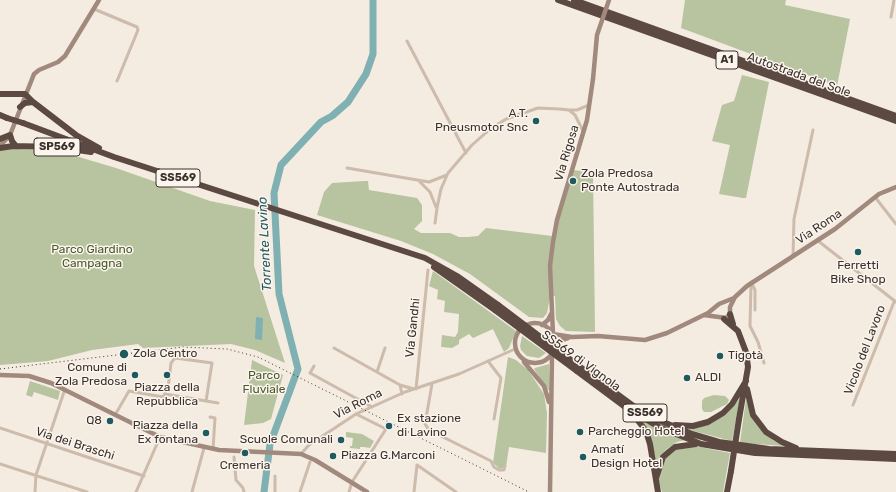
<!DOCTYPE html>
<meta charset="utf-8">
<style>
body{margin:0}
canvas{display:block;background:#f4ebe1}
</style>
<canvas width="896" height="492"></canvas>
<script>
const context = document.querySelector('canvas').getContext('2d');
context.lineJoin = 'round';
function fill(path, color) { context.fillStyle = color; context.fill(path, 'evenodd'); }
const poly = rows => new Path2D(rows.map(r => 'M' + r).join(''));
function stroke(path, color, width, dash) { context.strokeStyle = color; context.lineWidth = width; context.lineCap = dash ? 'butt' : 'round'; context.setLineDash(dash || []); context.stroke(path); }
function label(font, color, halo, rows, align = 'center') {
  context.font = font + ' Rubik,sans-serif'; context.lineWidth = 3; context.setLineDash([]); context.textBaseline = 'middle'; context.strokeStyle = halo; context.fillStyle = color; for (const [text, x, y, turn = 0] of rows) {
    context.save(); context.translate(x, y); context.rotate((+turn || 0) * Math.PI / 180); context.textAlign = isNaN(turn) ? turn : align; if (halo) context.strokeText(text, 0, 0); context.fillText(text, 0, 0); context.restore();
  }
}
fill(poly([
 [685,0,786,0,785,5,850,19,837,86,681,28],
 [742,75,769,82,746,198,743,198,719,194,730,145,712,141,722,105,734,101],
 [0,148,36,150,79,157,116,168,210,201,255,210,254,266,285,363,255,350,231,344,143,348,138,344,92,350,48,361,0,365],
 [572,170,593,172,595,332,566,331,560,326,556,319,555,296,550,297,547,313,543,318,529,317,470,274,433,254,401,241,317,215,324,192,332,183,364,181,368,181,369,190,417,198,422,205,422,221,414,229,421,233,450,233,459,237,468,237,478,236,486,228,552,236],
 [433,271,516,331,509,348,504,352,493,329,473,338,469,334,459,340,459,344,452,348,441,347,442,335,455,337,458,332,459,314,444,312,445,301,437,299,438,290,429,286],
 [522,336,546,353,539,358,527,356,521,350,520,346],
 [508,357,516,360,528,370,544,394,547,413,546,453,509,447,506,467,500,469,493,463],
 [252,360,283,375,271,419,263,423,244,425],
 [549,364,550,390,548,390,534,369,535,368],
 [30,381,60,391,58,400,34,392,32,397,26,395],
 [714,395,725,396,729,400,727,404,711,412,704,412,702,409,702,401,704,398],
 [740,398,732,441,686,429,721,417,734,406],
 [746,399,754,420,763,431,774,441,785,446,740,443],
 [640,420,685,440,677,442,668,448,659,457,655,470],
 [346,432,362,434,374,441,370,448,364,447,360,447,360,449,350,448,350,446,352,446,353,438,346,437],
 [695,446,730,453,723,492,662,492,659,482,659,471,666,458,674,450]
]), '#b8c4a0');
fill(poly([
 [256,317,263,318,262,340,255,339]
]), '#7fb0b2');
stroke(poly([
 [264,492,270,444,298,369,279,294,274,193,281,165,321,122,332,116,348,102,366,74,373,54,373,0]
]), '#7fb0b2', 7);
stroke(poly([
 [94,9,137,27,138,30,117,81],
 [891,17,894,0],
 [407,41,466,153],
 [570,110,577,110,589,105],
 [347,168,429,182,447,175],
 [420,182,430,192,436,207],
 [875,197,896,224],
 [435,223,437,208,441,189,448,173,472,145,489,130,506,119,538,108,559,109,569,110,575,115,583,131],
 [817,240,896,302],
 [793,256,794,219,813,130],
 [751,282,755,290,755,310],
 [751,284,750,326,758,342,764,363],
 [334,348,400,385],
 [488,361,501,378,494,419],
 [314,366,310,373,372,407],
 [377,372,385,348],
 [432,384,425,424,429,430,491,461,494,467,499,470,504,470,505,466],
 [416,389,428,270],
 [165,394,218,403],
 [402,394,400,385,414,389],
 [853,405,894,302],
 [115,415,129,391,163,397,168,388,171,363,175,358,212,363,206,401],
 [210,417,215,418,213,449],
 [0,428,144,476],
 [301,454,309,445,356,414,405,392,459,374,515,349],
 [234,457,236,480,243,488,244,492],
 [0,464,87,492],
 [275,476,275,492],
 [35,492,36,475,65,389],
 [136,492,160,437],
 [192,492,204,448],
 [300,492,310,462],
 [349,492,352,482,386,429,356,414],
 [414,492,417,465,456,492]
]), '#cdbbac', 3);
stroke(poly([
 [0,146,10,135,34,74,39,70,58,62,65,56,99,0],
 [704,315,726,318,730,314,730,307,735,297,747,286,835,229,879,194,896,187],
 '515 343a20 20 0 1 1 40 0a20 20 0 1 1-40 0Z',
 [542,325,548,320,551,314],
 [553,334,550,266,553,242,557,220,587,120,593,79],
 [553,334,572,337,598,336,645,340,667,333,708,313,719,304,734,298],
 [555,345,559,341,568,338],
 [524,362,544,386,549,402],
 [0,375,29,376,51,383,160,437,219,450,301,454,315,460,367,492],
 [550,492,552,354]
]), '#a18a7d', 4.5);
stroke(poly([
 [558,0,896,121],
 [574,0,896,116],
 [0,94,25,94,33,102],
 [20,107,25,103,33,102,76,135,99,148],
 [0,115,7,118],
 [23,123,114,157,425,258,457,276,498,305],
 [0,139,10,135,12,141,16,146],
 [0,148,13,146,57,147,91,152],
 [434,267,495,310],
 [730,314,733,324],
 [724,319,738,331,746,352,748,367,739,419],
 [580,367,632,405,656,419,692,434,719,442,769,449,896,454],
 [577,371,628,409,659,427,701,444,755,453,896,459],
 [747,389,753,415,766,432,782,442,796,448],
 [632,413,646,431,650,444,658,492],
 [675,425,693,426,708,422,723,413,732,404,746,381],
 [656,478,663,457,670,451,675,447,696,444],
 [727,492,731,471]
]), '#5c4a42', 6);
stroke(poly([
 [0,369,183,347,227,349,258,357,529,492]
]), '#3b302b', 1, [1, 3]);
stroke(poly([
 [593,79,597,35,609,0]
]), '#a18a7d', 4.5);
stroke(poly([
 [7,118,23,123],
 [498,305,580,367],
 [495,310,577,371],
 [731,471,739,419]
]), '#5c4a42', 6);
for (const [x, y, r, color] of [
 [536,121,4,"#1f5a5e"],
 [573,181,4,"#1f5a5e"],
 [858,252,4,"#1f5a5e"],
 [124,354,5,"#1f5a5e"],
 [720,356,4,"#1f5a5e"],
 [135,375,4,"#1f5a5e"],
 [167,375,4,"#1f5a5e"],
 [687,378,4,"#1f5a5e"],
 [110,421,4,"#1f5a5e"],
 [389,426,4,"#1f5a5e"],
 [580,432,4,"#1f5a5e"],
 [206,433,4,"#1f5a5e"],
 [341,440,4,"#1f5a5e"],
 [245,453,4,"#1f5a5e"],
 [333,456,4,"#1f5a5e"],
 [583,457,4,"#1f5a5e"]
]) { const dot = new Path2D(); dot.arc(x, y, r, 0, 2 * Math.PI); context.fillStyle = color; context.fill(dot); stroke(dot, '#fbf5ee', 1.5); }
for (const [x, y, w] of [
 [727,60,22],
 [57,147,46],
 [178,178,44],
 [645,413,44]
]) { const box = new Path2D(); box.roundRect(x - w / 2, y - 9, w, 18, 3); context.fillStyle = '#fbf5ee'; context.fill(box); stroke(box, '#3b302b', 1); }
label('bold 11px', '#3b302b', null, [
 ["A1",727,60],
 ["SP569",57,147],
 ["SS569",178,178],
 ["SS569",645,413]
]);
label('12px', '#3b302b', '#fbf5ee', [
 ["Autostrada del Sole",799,75,20],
 ["Via Rigosa",567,153,-73],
 ["Via Roma",819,227,-34],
 ["Via Gandhi",413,328,-84],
 ["Vicolo del Lavoro",865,350,-69],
 ["SS569 di Vignola",581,361,36],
 ["Via Roma",358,404,-27],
 ["Via dei Braschi",75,444,18]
]);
label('12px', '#3b302b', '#fbf5ee', [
 ["A.T.",528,114,"right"],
 ["Pneusmotor Snc",528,128,"right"],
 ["Zola Predosa",581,174],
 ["Ponte Autostrada",581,188],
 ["Ferretti",858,266,"center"],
 ["Bike Shop",858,280,"center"],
 ["Zola Centro",133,354],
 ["Tigotà",728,356],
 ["Comune di",127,368,"right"],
 ["Zola Predosa",127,382,"right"],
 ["ALDI",695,378],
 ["Piazza della",167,388,"center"],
 ["Repubblica",167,402,"center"],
 ["Ex stazione",397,419],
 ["di Lavino",397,433],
 ["Q8",102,421,"right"],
 ["Piazza della",198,426,"right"],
 ["Ex fontana",198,440,"right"],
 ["Parcheggio Hotel",588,432],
 ["Scuole Comunali",333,440,"right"],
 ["Amatí",591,450],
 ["Design Hotel",591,464],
 ["Piazza G.Marconi",341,456],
 ["Cremeria",245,466,"center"]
], 'left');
label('12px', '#4a5a2e', '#fbf5ee', [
 ["Parco Giardino",92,250],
 ["Campagna",92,264],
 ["Parco",264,376],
 ["Fluviale",264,390]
]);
label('italic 13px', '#1f5a5e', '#fbf5ee', [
 ["Torrente Lavino",265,244,-93]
]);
</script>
